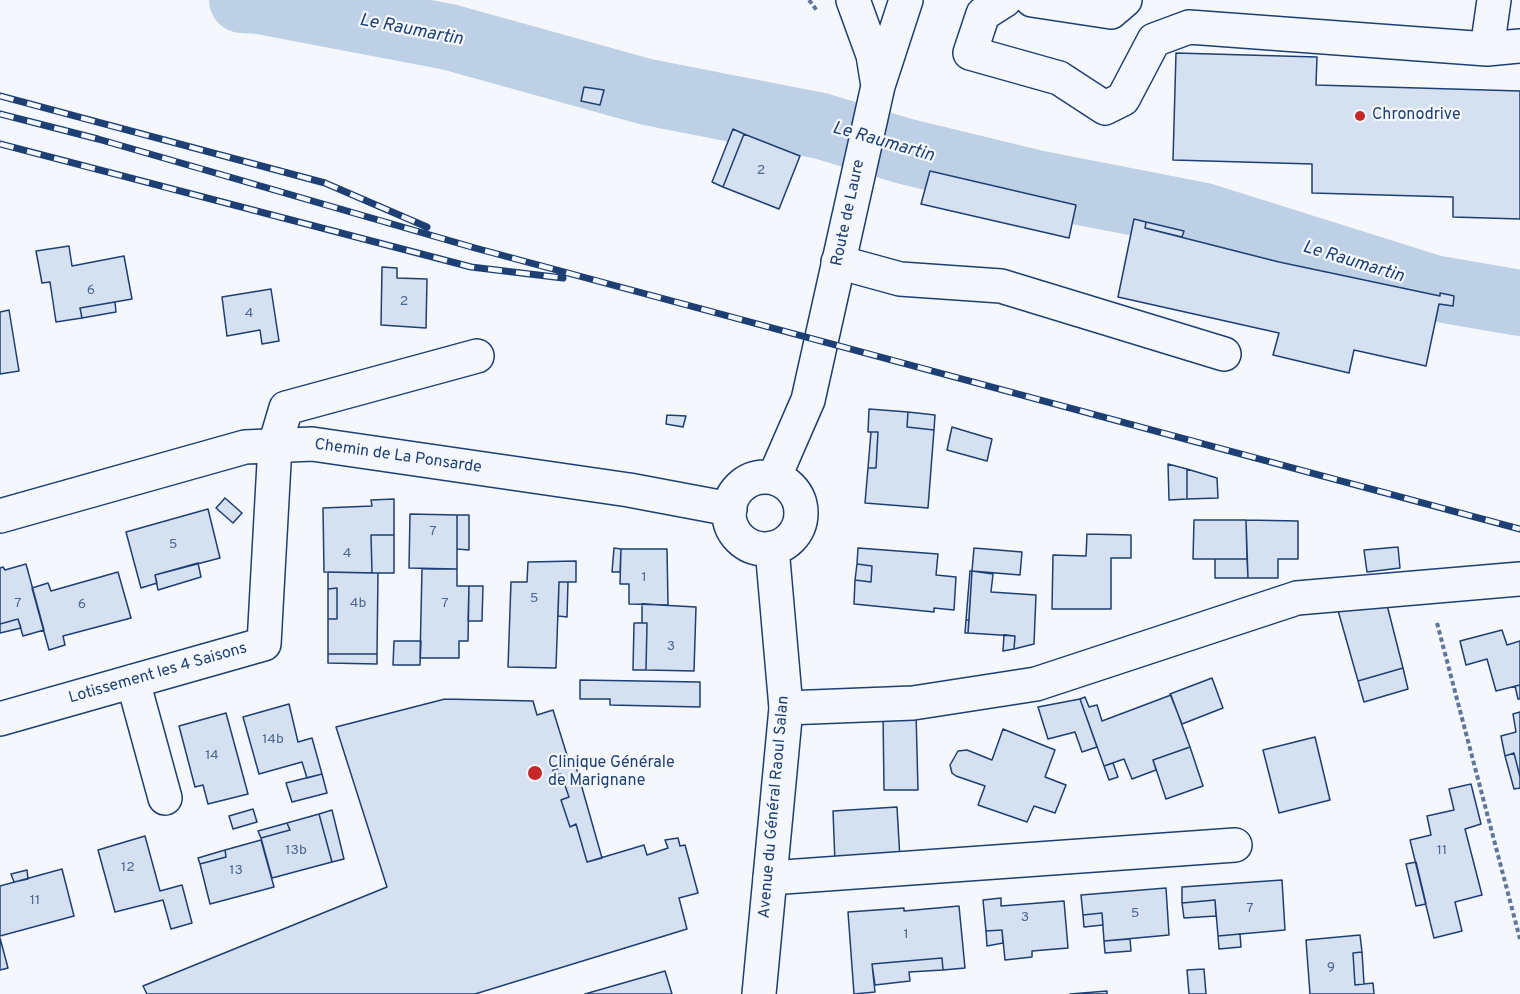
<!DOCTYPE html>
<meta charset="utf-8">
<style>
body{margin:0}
canvas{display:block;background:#f4f7fb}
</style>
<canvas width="1520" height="994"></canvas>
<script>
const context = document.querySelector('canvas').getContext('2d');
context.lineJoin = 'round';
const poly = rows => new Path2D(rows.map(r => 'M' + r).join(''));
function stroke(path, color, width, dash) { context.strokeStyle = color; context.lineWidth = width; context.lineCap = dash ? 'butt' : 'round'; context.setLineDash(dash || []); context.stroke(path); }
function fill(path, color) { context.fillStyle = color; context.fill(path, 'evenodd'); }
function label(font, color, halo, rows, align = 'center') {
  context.font = font + ' Overpass,sans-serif'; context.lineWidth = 4.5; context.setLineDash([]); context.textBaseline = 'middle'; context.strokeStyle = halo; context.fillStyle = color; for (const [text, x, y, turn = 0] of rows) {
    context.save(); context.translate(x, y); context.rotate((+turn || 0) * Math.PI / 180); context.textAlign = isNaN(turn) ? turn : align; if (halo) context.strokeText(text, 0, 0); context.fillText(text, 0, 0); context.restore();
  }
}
stroke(poly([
 [242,0,260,1,449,37,647,92,821,126,904,151,1040,184,1204,216,1433,288,1520,303]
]), '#bed0e5', 66);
const building = poly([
 [1176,53,1317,57,1316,85,1520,91,1520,219,1453,217,1453,197,1312,193,1312,164,1173,160,1176,53],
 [584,87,604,90,600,105,581,101,584,87],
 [733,129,744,134,723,187,712,182,733,129],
 [744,134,800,156,779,209,723,187,744,134],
 [930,171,1076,205,1069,238,921,204,930,171],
 [1134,219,1146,222,1145,228,1279,262,1440,296,1440,293,1450,295,1454,296,1453,306,1439,304,1426,366,1354,350,1349,373,1273,355,1279,333,1118,297,1134,219],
 [1146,222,1184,231,1182,237,1145,228,1146,222],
 [69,246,72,266,124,256,132,299,80,308,82,318,56,322,50,282,42,283,36,251,69,246],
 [382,267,397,268,397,278,427,279,426,328,381,325,382,267],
 [271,289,279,341,262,344,260,330,227,336,222,297,271,289],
 [115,302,116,312,82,318,80,308,115,302],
 [9,310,19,371,0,374,0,312,9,310],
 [869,409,908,412,907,427,934,430,928,508,865,503,868,468,876,468,878,432,868,432,869,409],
 [908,412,935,415,934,430,907,427,908,412],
 [667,415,686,416,683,427,666,424,667,415],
 [952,427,992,439,987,461,947,450,952,427],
 [871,432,878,432,876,468,868,468,871,432],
 [1168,464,1187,469,1187,499,1169,500,1168,464],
 [1187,469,1217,478,1218,498,1187,499,1187,469],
 [225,498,242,513,233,523,216,508,225,498],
 [394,499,394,535,371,535,372,573,324,572,323,508,372,506,371,500,394,499],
 [208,509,220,558,155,575,157,583,141,588,126,532,208,509],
 [410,514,457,515,457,569,409,568,410,514],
 [457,515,469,515,469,550,457,549,457,515],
 [1194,520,1246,520,1247,559,1193,559,1194,520],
 [1246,520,1298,521,1298,559,1278,559,1278,578,1248,578,1246,520],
 [1087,534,1131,535,1131,558,1111,558,1111,609,1052,609,1053,555,1086,556,1087,534],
 [371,535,394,535,394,573,372,573,371,535],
 [1398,547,1400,568,1367,572,1364,550,1398,547],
 [614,548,621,549,620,572,612,572,614,548],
 [858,548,938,554,936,575,956,577,954,610,934,608,934,612,854,604,855,580,871,582,872,566,857,564,858,548],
 [974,548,1022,552,1020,575,972,571,974,548],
 [621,549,667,549,668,605,629,604,629,584,620,584,621,549],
 [1215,559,1247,559,1248,578,1215,578,1215,559],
 [576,561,576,582,559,582,556,668,508,667,511,582,527,582,528,562,576,561],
 [198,563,201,577,158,590,155,575,198,563],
 [26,564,44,630,23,636,18,619,0,624,0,568,3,567,5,570,26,564],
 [857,564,872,566,871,582,855,580,857,564],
 [422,569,457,569,457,586,469,586,468,641,459,641,459,658,420,658,422,569],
 [970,571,972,571,969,620,966,620,970,571],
 [972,571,993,574,991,592,1036,595,1034,644,1014,649,1015,636,968,633,972,571],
 [118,572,131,618,63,636,65,645,49,650,32,588,48,583,51,591,118,572],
 [328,572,378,573,377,654,328,654,328,619,337,619,337,588,328,589,328,572],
 [559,582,568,582,567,617,558,616,559,582],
 [469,586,483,586,482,621,468,621,469,586],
 [337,588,337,619,328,619,328,589,337,588],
 [1386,601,1403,668,1358,681,1337,607,1386,601],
 [642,604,696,607,694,671,646,670,647,623,642,623,642,604],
 [18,619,21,628,0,633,0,624,18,619],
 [966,620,969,620,968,633,965,633,966,620],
 [634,623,647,623,646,670,633,670,634,623],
 [1502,630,1507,645,1520,641,1520,685,1496,691,1487,659,1466,665,1460,641,1502,630],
 [1004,635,1015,636,1014,649,1003,651,1004,635],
 [394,641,421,641,420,665,393,665,394,641],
 [328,654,377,654,377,664,328,663,328,654],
 [1403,668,1408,689,1364,702,1358,681,1403,668],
 [1212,678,1223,708,1182,724,1170,694,1212,678],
 [580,680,700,682,700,707,610,705,610,699,580,699,580,680],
 [1520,685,1520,699,1518,699,1515,686,1520,685],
 [1171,695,1190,747,1153,760,1156,770,1132,779,1124,759,1104,766,1080,699,1085,697,1089,707,1097,705,1102,721,1171,695],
 [445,699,533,701,537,715,553,710,570,765,553,770,554,776,561,774,569,797,561,800,570,827,576,824,587,862,644,845,647,855,668,848,665,840,678,838,680,846,685,845,698,893,679,898,687,929,475,994,147,994,143,986,387,887,336,727,445,699],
 [1080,699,1097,747,1082,752,1075,732,1048,739,1038,707,1080,699],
 [289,704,298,742,312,738,322,774,307,778,302,762,259,774,243,717,289,704],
 [916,712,918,790,884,790,883,713,916,712],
 [1520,712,1520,777,1514,753,1505,756,1501,736,1516,732,1513,714,1520,712],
 [226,713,248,794,208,804,203,785,195,787,179,726,226,713],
 [1003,729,1055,750,1045,777,1066,785,1055,813,1034,806,1027,822,978,805,985,786,956,776,952,773,950,765,958,751,967,750,992,760,1003,729],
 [1315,737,1330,800,1279,813,1263,750,1315,737],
 [1190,747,1203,786,1166,799,1153,760,1190,747],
 [1514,753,1520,777,1520,788,1514,789,1505,756,1514,753],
 [575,763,602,858,587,862,576,824,570,827,561,800,569,797,561,774,554,776,553,770,575,763],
 [1113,763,1118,777,1109,780,1104,766,1113,763],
 [322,774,327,793,292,802,286,783,322,774],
 [1471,784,1481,824,1465,829,1482,895,1455,902,1462,931,1434,938,1410,840,1431,835,1427,816,1454,810,1449,789,1471,784],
 [897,807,900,859,835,863,833,811,897,807],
 [253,809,257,822,233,829,229,816,253,809],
 [332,810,344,859,332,862,319,814,332,810],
 [319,814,332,862,272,878,261,838,290,830,287,823,319,814],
 [287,823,290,830,261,838,258,831,287,823],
 [145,836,160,891,182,885,192,923,171,929,163,900,115,912,98,850,145,836],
 [261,840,274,887,210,904,200,864,226,857,225,850,261,840],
 [225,850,226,857,200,864,198,858,225,850],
 [1416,862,1426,904,1416,906,1406,864,1416,862],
 [62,869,74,916,0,936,0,886,62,869],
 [27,870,28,879,14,882,11,874,27,870],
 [1282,880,1285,930,1218,936,1215,900,1182,903,1182,887,1282,880],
 [1166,888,1169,935,1104,941,1102,913,1083,915,1081,895,1166,888],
 [1001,898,1001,906,1064,901,1068,948,1032,951,1032,957,1005,960,1002,930,986,931,983,900,1001,898],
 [1215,900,1216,916,1184,918,1182,903,1215,900],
 [959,906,965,968,943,970,942,958,872,964,875,992,854,994,848,912,904,908,904,911,959,906],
 [1102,913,1103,925,1084,927,1083,915,1102,913],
 [1002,930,1003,943,987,946,986,931,1002,930],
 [1240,934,1241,947,1219,949,1218,936,1240,934],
 [1360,935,1362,952,1353,953,1355,985,1373,983,1374,994,1310,994,1306,940,1360,935],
 [0,938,8,968,0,970,0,938],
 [1130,939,1131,951,1105,953,1104,941,1130,939],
 [1362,952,1364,984,1355,985,1353,953,1362,952],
 [942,958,943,970,909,972,910,981,875,985,872,964,942,958],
 [1204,969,1206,994,1189,994,1187,970,1204,969],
 [665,971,672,994,585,994,665,971],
 [1107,991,1107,994,1070,994,1107,991]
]);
fill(building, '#d5e0f0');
stroke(building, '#1d3f73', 1.5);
const minor = poly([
 [1005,0,983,14,970,53,1059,78,1105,108,1123,99,1154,40,1189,27,1487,49,1494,0],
 [1032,0,1111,12,1125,0],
 [1487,49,1520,46],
 [838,262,900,279,1001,286,1224,354],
 [0,516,245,447,312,444,629,490,730,509],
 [133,681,165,798],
 [786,708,913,703,1036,684,1297,598,1520,579],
 [0,719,264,644,275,445,286,408,477,356],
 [770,878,1235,845]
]);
const major = poly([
 [853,0,873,55,878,86],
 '729 513a36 36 0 1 1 72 0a36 36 0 1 1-72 0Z',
 [774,478,808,400,878,86,906,0],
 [759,994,786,708,772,548]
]);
stroke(minor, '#1d3f73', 36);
stroke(major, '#1d3f73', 36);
stroke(poly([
 [809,0,818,12],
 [1437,623,1520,939]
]), '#5e769c', 4, [4.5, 3]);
stroke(minor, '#f4f7fb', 33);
stroke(major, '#f4f7fb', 33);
const rail = poly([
 [0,96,325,183,427,227],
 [0,114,98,139,475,248,1520,529],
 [0,144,471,267,563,278]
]);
stroke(rail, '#1d3f73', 7);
stroke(rail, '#f4f7fb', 4.5, [14]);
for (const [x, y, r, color] of [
 [1360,116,6,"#c62828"],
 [535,773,8,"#c62828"]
]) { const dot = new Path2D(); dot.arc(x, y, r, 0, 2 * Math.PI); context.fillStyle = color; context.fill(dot); stroke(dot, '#f4f7fb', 2); }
label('14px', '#4b6792', null, [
 ["2",761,171],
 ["6",91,291],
 ["2",404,302],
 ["4",249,314],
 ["7",433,532],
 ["5",173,545],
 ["4",347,554],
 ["1",644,578],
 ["5",534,599],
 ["7",18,604],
 ["4b",358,604],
 ["7",445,604],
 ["6",82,605],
 ["3",671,647],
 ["14b",273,740],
 ["14",212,756],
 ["13b",296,851],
 ["11",1442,851],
 ["12",128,868],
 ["13",236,871],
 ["11",35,901],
 ["7",1250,909],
 ["5",1135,914],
 ["3",1025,918],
 ["1",906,935],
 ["9",1331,968]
]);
label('16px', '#1d3f73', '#f4f7fb', [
 ["Chronodrive",1372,116],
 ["Clinique Générale",548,764],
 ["de Marignane",548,782]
], 'left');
label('16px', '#1d3f73', '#f4f7fb', [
 ["Route de Laure",849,213,-78],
 ["Chemin de La Ponsarde",398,457,8],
 ["Lotissement les 4 Saisons",158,674,-16],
 ["Avenue du Général Raoul Salan",775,807,-85]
]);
label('italic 18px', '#1d3f73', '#f4f7fb', [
 ["Le Raumartin",411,31,11],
 ["Le Raumartin",883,143,16],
 ["Le Raumartin",1353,263,17]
]);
</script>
